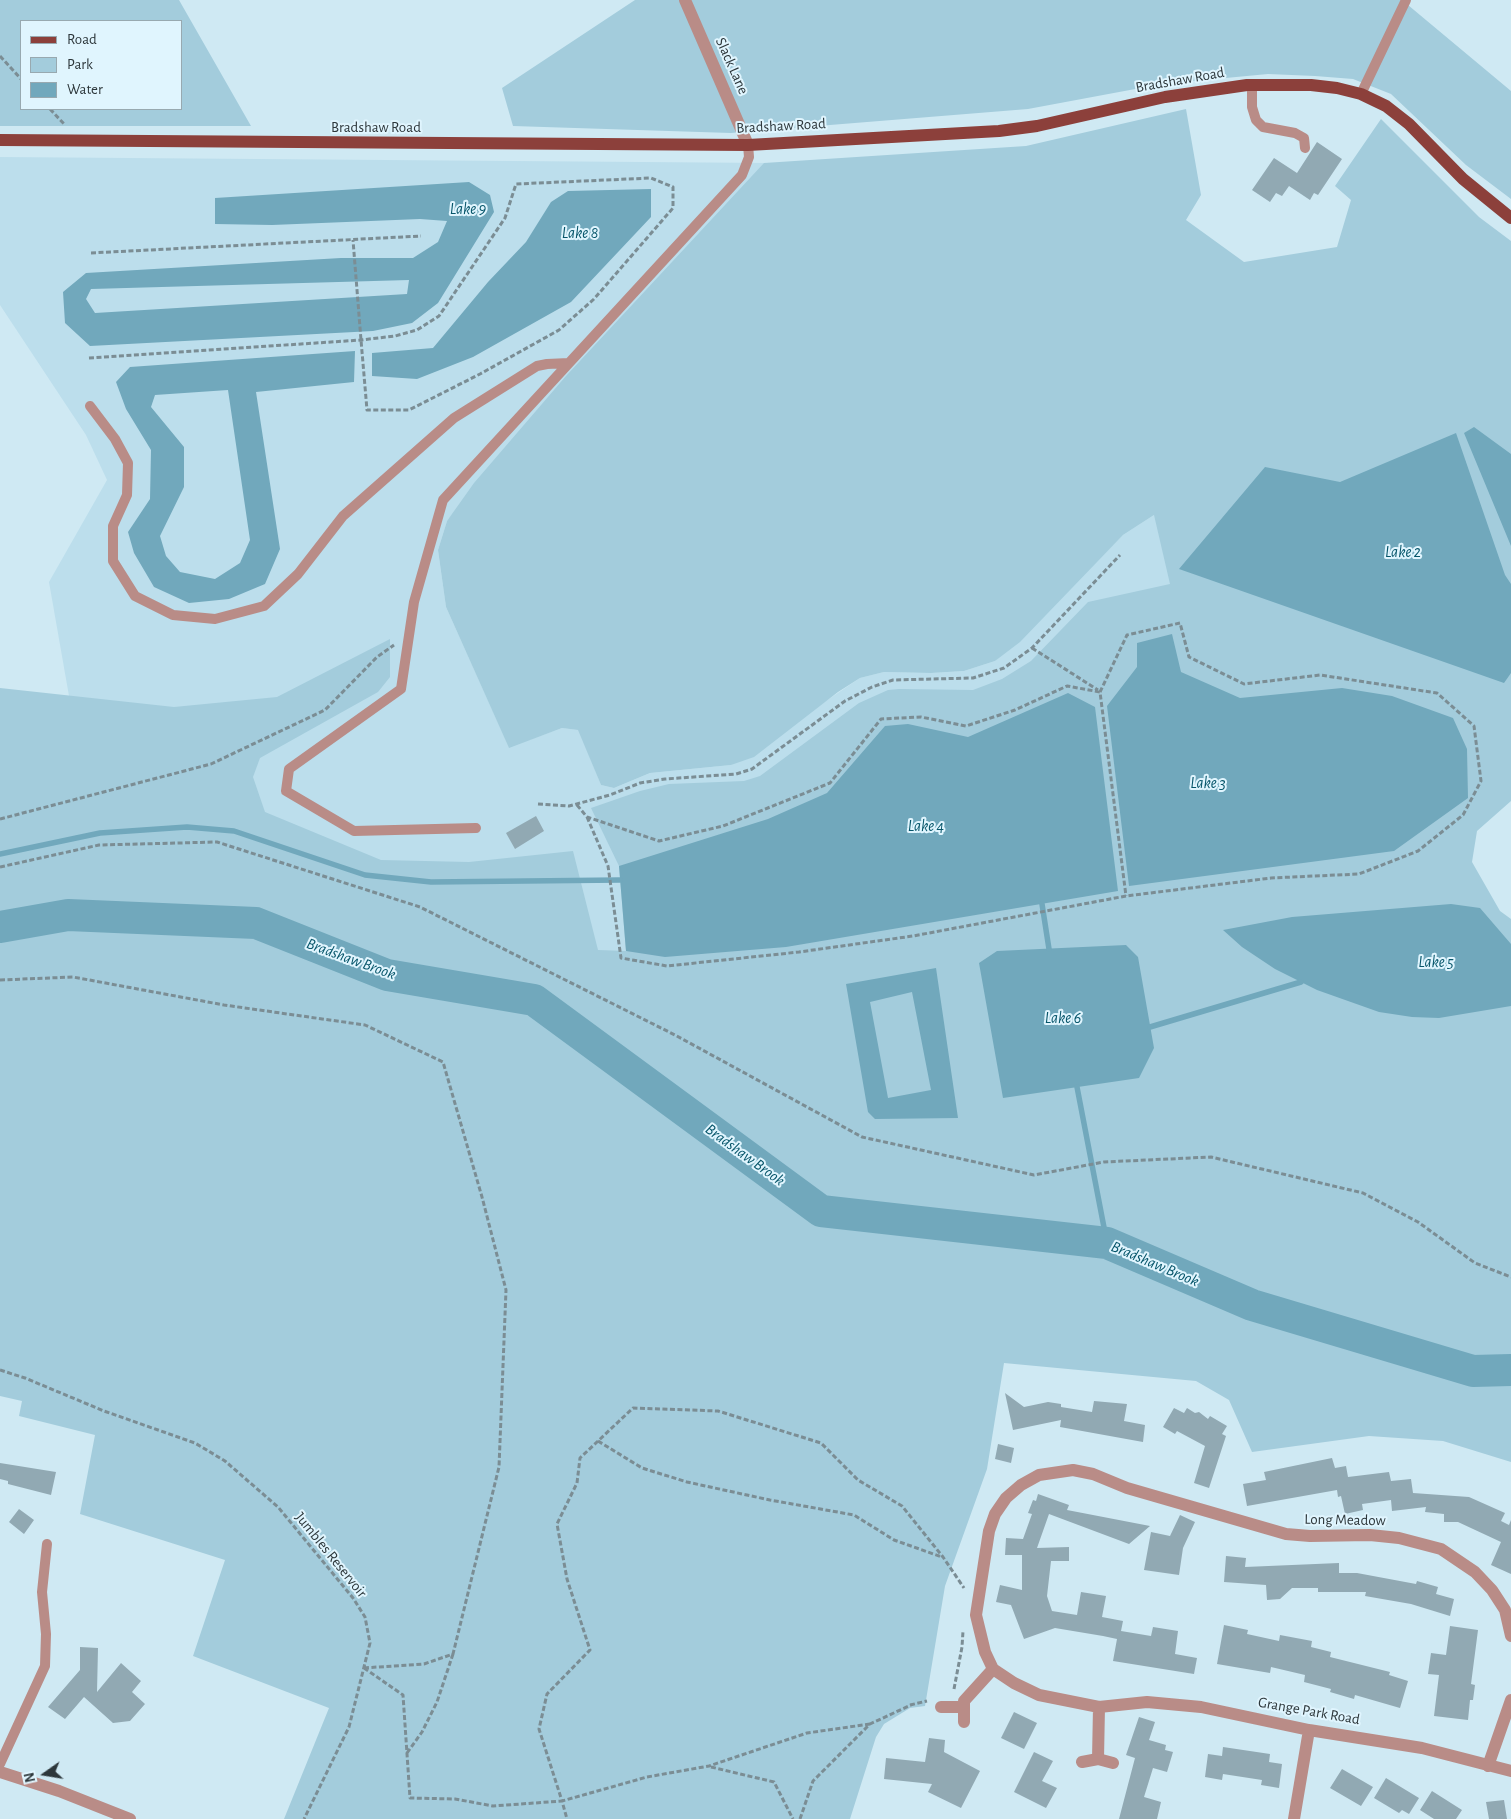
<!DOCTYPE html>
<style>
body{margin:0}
#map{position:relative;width:1511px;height:1819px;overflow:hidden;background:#cfe9f3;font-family:"Alegreya Sans",sans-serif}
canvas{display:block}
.legend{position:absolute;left:20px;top:20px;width:162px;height:90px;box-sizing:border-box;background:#e0f5fe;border:1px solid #98a9b0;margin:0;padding:6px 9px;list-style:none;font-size:15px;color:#2d373b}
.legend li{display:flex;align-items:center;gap:10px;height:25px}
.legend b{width:25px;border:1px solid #98a9b0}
.north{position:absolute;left:20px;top:1749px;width:50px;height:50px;-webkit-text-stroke:4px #e0f5fe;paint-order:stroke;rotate:257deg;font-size:14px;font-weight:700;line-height:20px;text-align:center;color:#2d373b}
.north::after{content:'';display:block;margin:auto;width:18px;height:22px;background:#2d373b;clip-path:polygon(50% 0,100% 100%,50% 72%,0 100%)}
</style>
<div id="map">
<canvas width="1511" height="1819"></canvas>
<ul class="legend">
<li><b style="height:6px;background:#8c403b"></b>Road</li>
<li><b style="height:14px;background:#a3ccdc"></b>Park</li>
<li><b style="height:14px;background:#71a8bc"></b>Water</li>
</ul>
<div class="north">N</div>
</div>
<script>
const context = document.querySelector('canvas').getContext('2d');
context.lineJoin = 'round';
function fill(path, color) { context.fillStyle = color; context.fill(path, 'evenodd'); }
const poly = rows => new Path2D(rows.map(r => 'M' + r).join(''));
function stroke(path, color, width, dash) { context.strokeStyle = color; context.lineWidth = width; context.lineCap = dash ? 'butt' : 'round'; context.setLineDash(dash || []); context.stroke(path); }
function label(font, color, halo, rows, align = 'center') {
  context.font = font + ' "Alegreya Sans",sans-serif'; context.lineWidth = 4; context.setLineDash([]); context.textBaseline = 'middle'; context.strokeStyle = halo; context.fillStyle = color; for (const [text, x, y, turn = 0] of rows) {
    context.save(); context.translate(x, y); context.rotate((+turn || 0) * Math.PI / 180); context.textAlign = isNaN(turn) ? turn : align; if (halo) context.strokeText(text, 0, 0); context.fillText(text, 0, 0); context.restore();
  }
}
fill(poly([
 [0,157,770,163,447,521,438,550,446,607,509,747,562,728,579,730,601,785,614,788,650,773,731,765,860,678,884,672,931,673,964,671,995,661,1123,535,1154,515,1319,352,1160,1143,214,830,69,696,49,582,107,480,86,435,0,305]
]), '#bcdeec');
fill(poly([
 [0,0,179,0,251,126,0,126],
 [21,21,181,21,181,109,21,109],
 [635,0,1402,0,1511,91,1511,199,1466,165,1391,94,1353,79,1315,76,1268,74,1162,84,1028,109,731,133,513,126,502,88],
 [1186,109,1201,195,1186,220,1244,262,1337,247,1351,200,1335,186,1381,119,1479,217,1511,241,1511,801,1477,831,1472,862,1500,911,1511,919,1511,1462,1443,1441,1369,1436,1252,1452,1229,1400,1196,1381,1004,1363,987,1469,945,1586,925,1706,910,1708,884,1724,876,1737,850,1819,284,1819,329,1708,193,1656,225,1560,80,1514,95,1435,19,1416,22,1401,0,1396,0,688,174,707,277,697,390,639,390,677,378,692,260,758,253,777,265,812,381,860,469,862,573,851,598,950,626,951,619,866,591,808,640,791,669,784,744,781,760,776,859,703,888,690,899,689,973,690,1002,679,1031,661,1088,602,1170,584,1154,515,1123,535,1020,642,995,661,964,671,931,673,884,672,860,678,838,692,754,757,731,765,650,773,614,788,601,785,578,730,562,728,509,748,446,607,438,550,447,521,474,483,566,376,764,163,1026,146]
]), '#a3ccdc');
fill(poly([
 [469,182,490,195,494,212,438,303,412,323,373,331,90,346,65,323,63,292,86,273,341,258,413,258,438,242,447,221,420,219,272,225,215,224,215,198],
 [409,280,407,294,95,313,86,299,91,289],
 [651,189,651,217,571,302,473,357,417,379,372,376,372,353,433,348,488,282,526,242,551,202,568,191],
 [355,351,354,382,256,392,280,549,265,584,229,599,189,603,154,587,134,553,128,532,150,499,151,450,126,409,116,382,130,367],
 [228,390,250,540,240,563,215,579,180,572,166,556,160,536,184,487,184,447,151,407,155,395],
 [1474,427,1511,454,1511,546,1464,433],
 [1456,433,1505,575,1511,584,1511,673,1504,683,1179,569,1265,467,1340,482],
 [1172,634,1181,672,1240,698,1342,688,1392,696,1453,718,1467,749,1468,798,1394,851,1129,886,1107,706,1137,667,1137,643],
 [1068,693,1095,707,1118,891,786,947,665,957,626,951,619,866,768,819,827,793,885,726,908,724,968,737],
 [1451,904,1480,908,1511,944,1511,1006,1439,1018,1412,1017,1379,1012,1317,990,1275,969,1242,947,1223,930,1292,917],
 [1126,945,1138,957,1154,1048,1139,1078,1003,1098,979,963,997,951],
 [936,968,958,1118,875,1119,868,1112,846,984],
 [912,992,931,1090,888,1098,870,1002]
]), '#71a8bc');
stroke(poly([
 [0,854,100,833,187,827,234,831,365,875,431,882,620,880],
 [1042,904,1049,949],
 [1150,1027,1301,982],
 [1077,1087,1107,1243]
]), '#71a8bc', 5.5);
stroke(poly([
 [0,927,68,915,256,923,387,975,534,1000,821,1211,1107,1243,1252,1305,1473,1371,1511,1370]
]), '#71a8bc', 32);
fill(poly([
 [1317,142,1342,159,1318,195,1314,193,1310,200,1289,186,1282,196,1276,193,1270,202,1252,190,1274,158,1297,173],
 [536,816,544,831,515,849,506,833],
 [1005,1393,1024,1407,1048,1402,1061,1404,1061,1407,1092,1412,1094,1401,1127,1404,1124,1421,1145,1425,1143,1442,1060,1427,1061,1420,1013,1430],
 [1174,1408,1184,1413,1187,1408,1195,1413,1199,1412,1208,1419,1210,1416,1227,1426,1222,1434,1226,1436,1209,1488,1194,1483,1205,1446,1177,1431,1175,1434,1163,1427],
 [998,1444,1014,1448,1011,1463,995,1459],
 [1332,1458,1335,1468,1346,1466,1348,1477,1389,1472,1391,1481,1411,1479,1413,1493,1469,1497,1505,1513,1501,1521,1509,1525,1511,1520,1511,1574,1491,1565,1501,1542,1458,1522,1444,1522,1444,1514,1425,1512,1426,1507,1392,1511,1391,1500,1362,1504,1363,1510,1345,1514,1341,1496,1338,1497,1337,1490,1247,1506,1243,1484,1266,1480,1264,1472],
 [0,1463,56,1472,51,1495,8,1484,8,1481,0,1479],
 [1038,1494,1069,1505,1067,1510,1150,1526,1129,1544,1049,1514,1037,1548,1069,1547,1069,1561,1051,1561,1047,1596,1052,1611,1077,1615,1081,1592,1106,1596,1102,1617,1123,1621,1121,1631,1151,1636,1153,1627,1178,1631,1175,1654,1197,1658,1194,1674,1113,1661,1117,1639,1103,1636,1055,1628,1024,1639,1011,1605,996,1602,1000,1585,1022,1590,1022,1555,1005,1555,1006,1538,1023,1539,1032,1514,1028,1513,1033,1500,1036,1501],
 [19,1509,34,1520,24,1534,9,1522],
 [1180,1515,1195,1522,1183,1548,1179,1575,1144,1570,1151,1532,1170,1536],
 [1226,1556,1246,1558,1245,1567,1339,1563,1339,1573,1357,1573,1416,1584,1417,1581,1438,1587,1436,1594,1454,1599,1450,1616,1411,1604,1365,1596,1366,1592,1318,1592,1318,1588,1292,1588,1280,1599,1267,1600,1266,1585,1224,1582],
 [1224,1625,1248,1630,1247,1634,1279,1641,1280,1635,1312,1641,1311,1647,1331,1652,1330,1657,1390,1672,1389,1675,1408,1681,1400,1708,1355,1695,1354,1699,1330,1692,1331,1689,1304,1682,1305,1675,1271,1667,1270,1673,1217,1664],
 [1450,1626,1478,1630,1471,1684,1475,1685,1473,1700,1470,1700,1468,1720,1434,1716,1439,1675,1428,1674,1431,1653,1446,1655],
 [80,1647,98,1648,97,1692,121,1663,141,1681,132,1692,145,1704,130,1721,113,1723,84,1697,65,1719,48,1707,80,1670],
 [1014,1712,1037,1723,1024,1749,1001,1738],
 [1139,1717,1155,1722,1149,1740,1166,1745,1165,1750,1173,1752,1167,1772,1153,1768,1144,1797,1161,1802,1157,1819,1119,1819,1135,1758,1126,1755],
 [929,1738,945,1740,944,1752,980,1771,961,1808,928,1792,932,1784,884,1779,886,1758,925,1762],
 [1223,1747,1270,1754,1269,1762,1282,1764,1279,1788,1261,1785,1262,1780,1223,1774,1222,1780,1205,1777,1208,1754,1222,1756],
 [1034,1752,1053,1761,1042,1781,1057,1788,1046,1808,1014,1792],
 [1342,1769,1373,1787,1361,1806,1330,1788],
 [1386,1778,1419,1798,1409,1814,1402,1810,1399,1813,1374,1798],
 [1432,1791,1462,1810,1456,1819,1434,1819,1420,1810],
 [1504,1800,1507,1819,1489,1819,1486,1802]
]), '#91a9b3');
stroke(poly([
 [0,56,21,79],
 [50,109,65,125],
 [91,253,421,236],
 [89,358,361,340,395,336,417,330,439,316,505,218,516,184,651,178,673,187,673,208,594,299,559,330,480,374,409,410,367,410,361,340,353,240],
 [1032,648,1098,690],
 [538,804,569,806,610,795,640,783,665,779,736,774,752,769,845,701,872,687,893,680,973,678,1004,668,1032,648,1120,555],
 [577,805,587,817,659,841,723,826,830,783,881,719,921,717,966,726,1015,710,1067,686,1100,692],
 [587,817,608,866,621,958,667,966,799,952,913,936,1126,896,1271,878,1359,874,1418,851,1463,815,1481,781,1474,726,1437,693,1320,675,1244,684,1189,657,1180,623,1127,635,1100,692,1126,896],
 [0,819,211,764,325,710,377,657,394,645],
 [0,867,99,845,217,842,420,907,675,1035,862,1137,1034,1175,1104,1162,1211,1157,1363,1193,1418,1222,1475,1263,1511,1277],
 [0,980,73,977,224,1005,365,1025,443,1062,482,1197,506,1290,499,1467,453,1654,424,1664,363,1668],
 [0,1370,25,1378,104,1411,195,1443,225,1461,278,1507,353,1598,365,1617,370,1643,349,1727,304,1819],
 [598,1441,642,1468,687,1482,770,1500,854,1515,894,1540,942,1557],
 [364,1668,403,1695,410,1798,455,1799,493,1806,562,1801,567,1819],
 [954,1689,962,1647,963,1631],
 [910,1705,927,1701],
 [870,1724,807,1733,709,1766,647,1777,562,1801,539,1729,547,1694,590,1650,567,1579,557,1524,577,1483,580,1458,633,1408,718,1411,821,1443,858,1480,902,1506,943,1557,964,1588],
 [407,1753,422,1732,437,1702,453,1654],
 [711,1767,774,1782,793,1819],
 [800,1819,813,1781,870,1724,911,1705]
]), '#7b8d94', 3, [5, 2.5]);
stroke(poly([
 [1252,85,1252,107,1256,120,1263,127,1295,133,1304,138,1305,148],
 [1361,94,1406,0],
 [90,406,115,439,128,463,127,495,113,526,113,561,135,596,173,615,215,619,264,606,298,574,343,516,454,418,537,366,547,364,569,363],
 [476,828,354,831,286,791,289,769,401,689,414,602,443,500,742,175,749,157,748,145],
 [0,1764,45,1666,46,1634,42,1592,47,1544]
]), '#b98c87', 10);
stroke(poly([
 [685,0,748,145],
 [1511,1636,1505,1610,1492,1590,1475,1572,1441,1549,1399,1538,1370,1535,1310,1536,1286,1534,1127,1488,1093,1474,1073,1470,1039,1475,1021,1485,1006,1498,995,1514,989,1531,976,1615,985,1652,993,1669,1014,1683,1039,1695,1099,1707,1147,1702,1201,1707,1309,1730,1422,1748,1511,1771],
 [941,1707,963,1707],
 [964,1722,964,1701,993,1669],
 [1098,1759,1099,1707],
 [1082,1762,1098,1759,1113,1763],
 [1488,1766,1511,1700],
 [0,1772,59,1791,130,1819],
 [1294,1819,1309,1730]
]), '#b98c87', 12);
stroke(poly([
 [0,140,748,145,999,131,1037,126,1165,97,1247,85,1311,85,1337,88,1361,94,1386,106,1409,124,1463,179,1511,218]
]), '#8c403b', 12);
label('15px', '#2d373b', '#e0f5fe', [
 ["Slack Lane",732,66,66],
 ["Bradshaw Road",1180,80,-10],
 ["Bradshaw Road",781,126,-3],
 ["Bradshaw Road",376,127],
 ["Long Meadow",1345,1520,1],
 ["Jumbles Reservoir",331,1555,51],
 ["Grange Park Road",1309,1711,10]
]);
label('italic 16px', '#06556a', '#e0f5fe', [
 ["Lake 9",468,209],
 ["Lake 8",580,233],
 ["Lake 2",1403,552],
 ["Lake 3",1208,783],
 ["Lake 4",926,826],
 ["Bradshaw Brook",351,959,20],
 ["Lake 5",1436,962],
 ["Lake 6",1063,1018],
 ["Bradshaw Brook",745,1155,36],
 ["Bradshaw Brook",1155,1264,23]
]);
</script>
